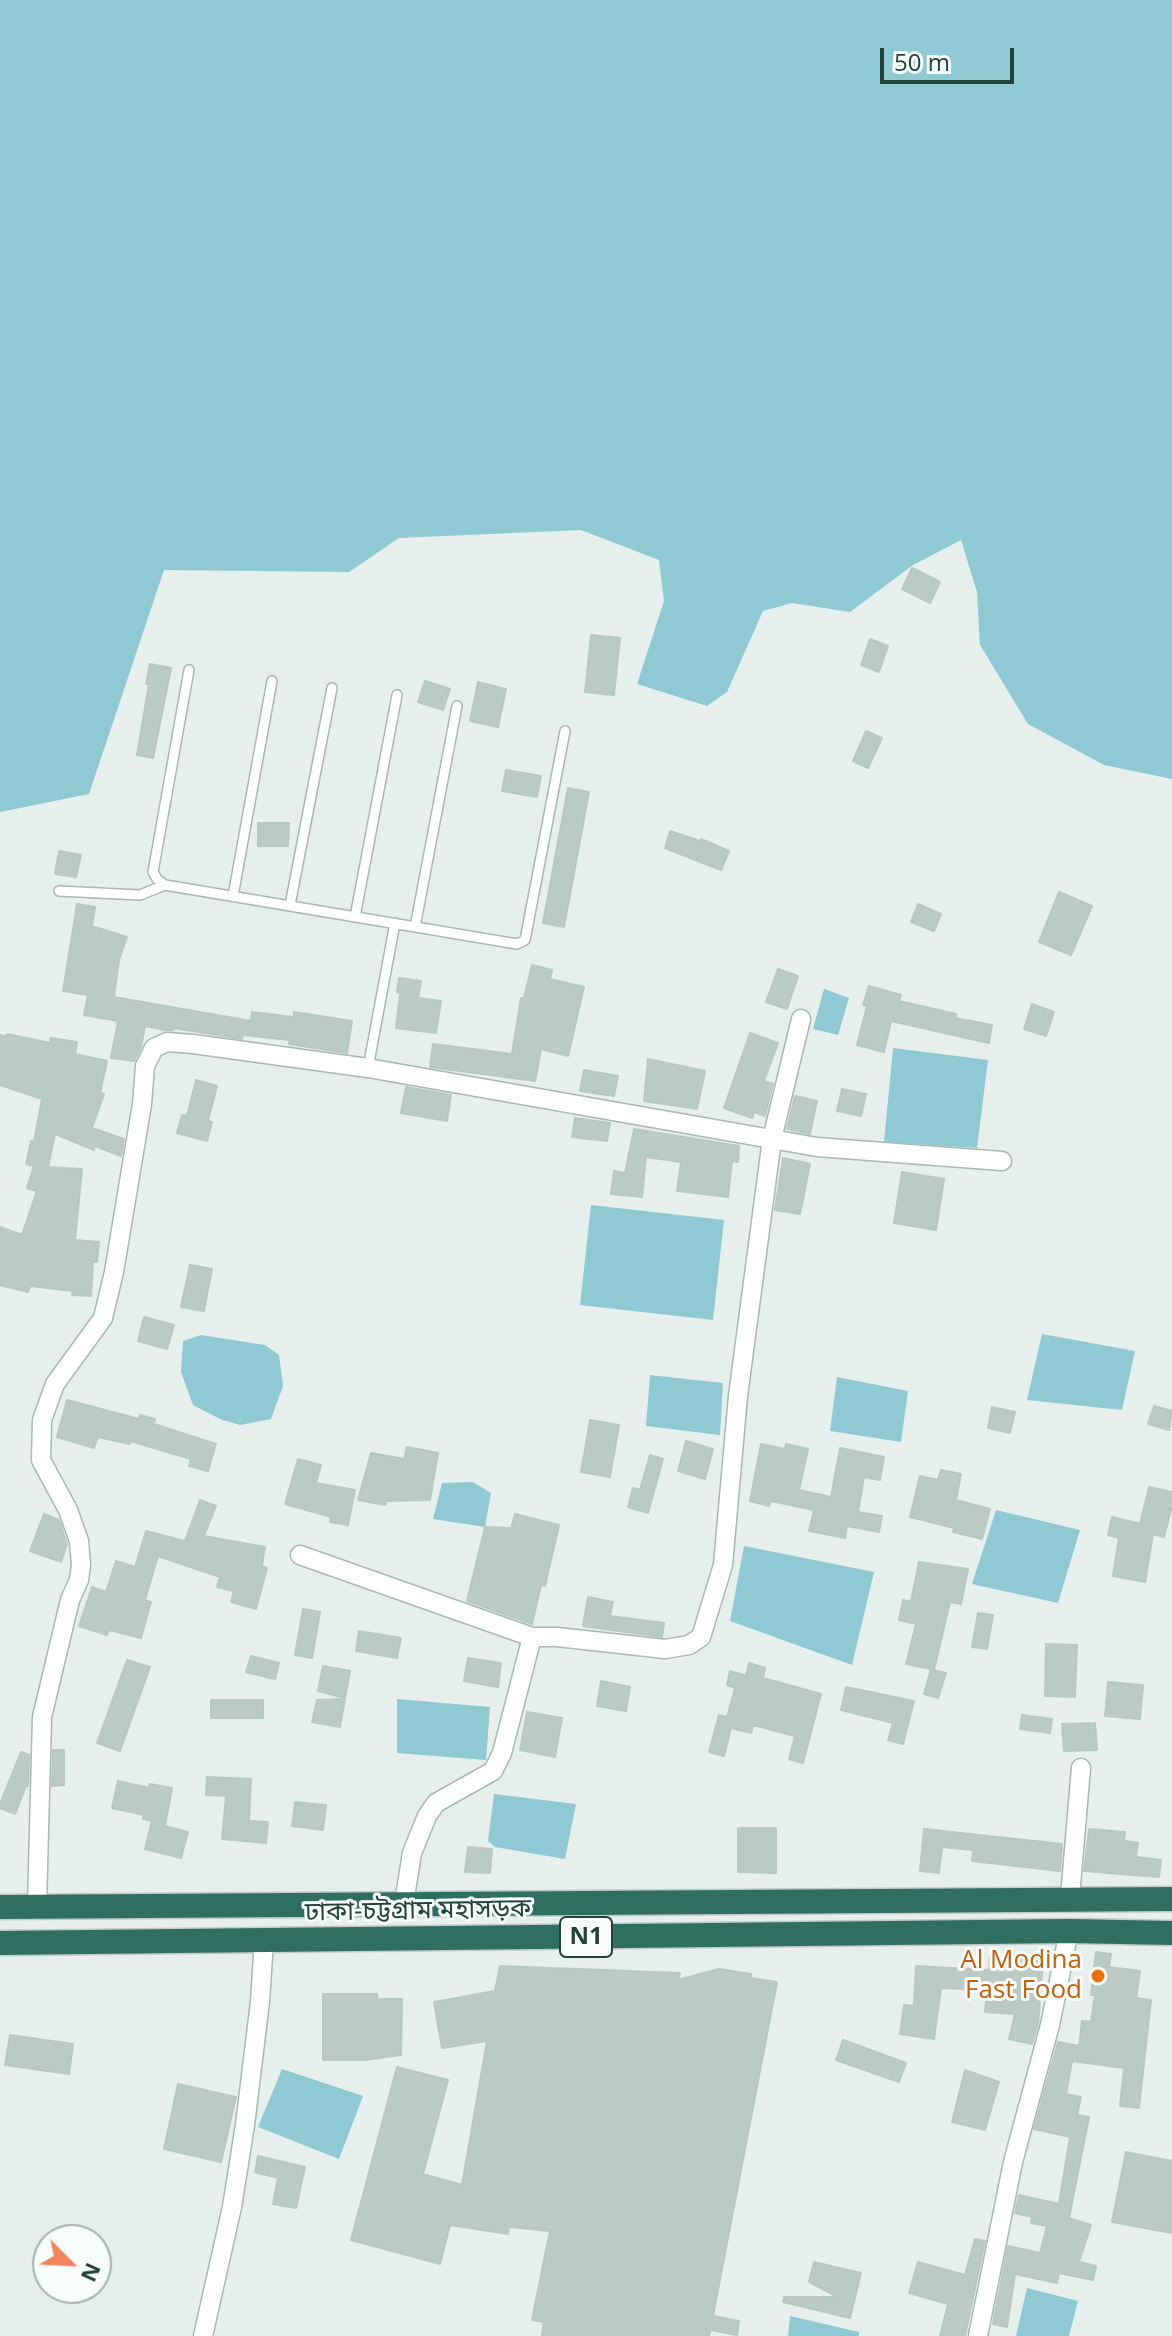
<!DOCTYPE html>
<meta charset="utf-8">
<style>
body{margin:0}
#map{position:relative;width:1172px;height:2336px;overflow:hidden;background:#e6efeb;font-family:"Open Sans",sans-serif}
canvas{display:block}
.north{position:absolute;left:32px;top:2224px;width:80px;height:80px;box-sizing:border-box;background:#f7fbf9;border:2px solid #a3b1ad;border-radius:50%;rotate:114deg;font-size:22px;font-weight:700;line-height:32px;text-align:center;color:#24423a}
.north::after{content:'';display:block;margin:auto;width:28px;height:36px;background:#f4845f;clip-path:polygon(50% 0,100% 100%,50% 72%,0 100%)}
.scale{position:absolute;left:880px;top:48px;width:134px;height:36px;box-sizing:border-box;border:4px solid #24423a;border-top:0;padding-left:10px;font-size:24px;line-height:28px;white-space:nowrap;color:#24423a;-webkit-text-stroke:6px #f7fbf9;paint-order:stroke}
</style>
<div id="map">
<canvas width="1172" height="2336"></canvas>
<div class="north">N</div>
<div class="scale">50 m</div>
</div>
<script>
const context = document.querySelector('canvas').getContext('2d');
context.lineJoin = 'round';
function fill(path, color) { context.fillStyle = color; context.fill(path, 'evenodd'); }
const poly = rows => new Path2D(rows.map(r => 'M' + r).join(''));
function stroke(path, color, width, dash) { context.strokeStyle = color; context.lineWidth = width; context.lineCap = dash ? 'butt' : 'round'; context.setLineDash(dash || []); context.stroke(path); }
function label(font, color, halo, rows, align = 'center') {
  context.font = font + ' "Open Sans","Noto Sans Bengali",sans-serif'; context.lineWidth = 6; context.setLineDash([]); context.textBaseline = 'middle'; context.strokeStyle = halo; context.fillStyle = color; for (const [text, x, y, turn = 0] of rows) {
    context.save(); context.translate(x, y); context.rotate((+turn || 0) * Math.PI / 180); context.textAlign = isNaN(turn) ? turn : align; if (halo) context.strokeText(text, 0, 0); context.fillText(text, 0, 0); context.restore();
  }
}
fill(poly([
 [0,0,1172,0,1172,779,1104,765,1028,724,980,645,977,592,961,540,913,565,850,612,792,603,763,611,727,692,707,706,637,684,664,601,659,560,581,530,399,538,349,572,164,570,89,794,0,812],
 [824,989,849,998,838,1035,813,1029],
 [893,1048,988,1060,977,1148,884,1142],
 [591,1205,724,1220,713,1320,580,1305],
 [1042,1334,1135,1351,1122,1410,1027,1400],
 [201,1335,265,1345,279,1355,283,1386,271,1419,240,1425,220,1419,193,1405,181,1372,183,1341],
 [650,1375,723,1383,720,1435,646,1426],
 [837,1377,908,1391,901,1442,830,1431],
 [473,1482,491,1493,485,1527,433,1519,442,1483],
 [996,1510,1080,1530,1058,1603,972,1584],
 [744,1546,874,1572,852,1665,730,1621],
 [397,1699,490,1707,486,1760,397,1753],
 [494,1794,576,1804,565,1859,495,1847,488,1841],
 [282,2069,363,2096,339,2159,258,2127],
 [1027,2288,1078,2301,1069,2336,1016,2336],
 [790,2316,859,2332,859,2336,788,2336]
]), '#8ec9d4');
const building = poly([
 [912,568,940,582,930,603,902,589,912,568],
 [591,635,620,638,614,695,585,692,591,635],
 [870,639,888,646,879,672,861,665,870,639],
 [150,664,171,668,153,758,137,755,149,684,146,684,150,664],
 [425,681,450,689,443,710,418,702,425,681],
 [478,682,506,689,498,727,470,721,478,682],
 [866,731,882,738,868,768,853,761,866,731],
 [506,770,541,776,537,797,502,791,506,770],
 [568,788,589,792,564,927,543,923,568,788],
 [258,823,289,823,288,846,258,846,258,823],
 [670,831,700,841,701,839,729,851,721,870,665,848,670,831],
 [59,851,81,855,76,877,55,874,59,851],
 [1059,892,1092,906,1071,955,1039,942,1059,892],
 [77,904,95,907,92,926,127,937,119,960,114,997,251,1021,252,1012,294,1017,294,1012,352,1021,347,1053,289,1044,290,1040,243,1035,242,1039,174,1028,173,1030,165,1030,145,1026,141,1047,134,1061,111,1058,118,1021,84,1015,88,995,63,991,77,904],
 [918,904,941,914,934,931,911,922,918,904],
 [532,965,552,970,550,979,584,987,568,1056,541,1049,535,1081,430,1067,433,1044,512,1054,521,998,524,998,532,965],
 [778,969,798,976,787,1009,766,1002,778,969],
 [399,978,421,981,418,998,441,1001,436,1033,396,1028,400,993,397,992,399,978],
 [869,986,901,995,899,1001,956,1014,955,1018,992,1025,989,1043,891,1021,884,1052,857,1045,867,1006,863,1005,869,986],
 [1032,1004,1054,1012,1046,1036,1024,1029,1032,1004],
 [750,1033,778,1043,764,1081,773,1084,765,1116,754,1112,752,1118,724,1108,750,1033],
 [7,1034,50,1043,51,1038,77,1042,75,1054,107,1061,100,1093,104,1094,92,1128,124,1139,121,1156,95,1146,94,1150,55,1134,48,1167,82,1169,75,1240,99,1242,97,1262,93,1262,91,1296,72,1295,73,1291,30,1286,28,1292,0,1285,0,1227,22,1235,37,1191,27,1188,34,1166,26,1164,31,1141,34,1141,42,1099,0,1085,0,1035,7,1036,7,1034],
 [648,1059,705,1071,697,1109,644,1101,648,1059],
 [584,1070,618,1076,614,1096,580,1091,584,1070],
 [196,1080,217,1086,208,1121,212,1122,207,1141,177,1133,182,1115,187,1116,196,1080],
 [406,1087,451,1095,447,1121,401,1113,406,1087],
 [842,1089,866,1094,861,1116,837,1111,842,1089],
 [795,1096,817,1101,810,1134,787,1129,795,1096],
 [575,1118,610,1123,607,1141,572,1137,575,1118],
 [634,1129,739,1146,738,1162,732,1161,728,1197,677,1191,681,1162,646,1157,642,1197,611,1194,614,1171,625,1173,634,1129],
 [783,1158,810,1164,800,1214,775,1210,783,1158],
 [902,1172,944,1179,936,1230,894,1223,902,1172],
 [190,1265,212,1269,204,1311,181,1307,190,1265],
 [144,1317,174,1325,167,1349,138,1341,144,1317],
 [67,1400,139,1419,140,1415,155,1419,154,1424,216,1444,208,1471,189,1466,191,1459,130,1441,130,1444,98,1437,94,1448,57,1437,67,1400],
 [1154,1406,1172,1411,1169,1430,1148,1424,1154,1406],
 [992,1407,1015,1412,1010,1433,988,1428,992,1407],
 [590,1420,619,1425,610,1477,581,1472,590,1420],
 [686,1441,713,1449,705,1479,678,1471,686,1441],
 [761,1444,785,1449,786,1444,808,1449,799,1490,831,1497,840,1448,884,1457,880,1480,864,1477,858,1512,882,1516,879,1532,847,1526,845,1538,809,1531,814,1510,771,1501,769,1506,750,1501,761,1444],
 [407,1447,438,1453,430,1500,386,1501,385,1505,358,1500,371,1453,404,1459,407,1447],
 [650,1455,663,1459,648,1513,628,1507,633,1488,640,1490,650,1455],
 [298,1459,321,1465,316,1483,355,1490,348,1525,330,1522,331,1517,285,1504,298,1459],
 [941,1470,961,1474,956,1500,990,1509,982,1539,953,1532,954,1528,910,1517,920,1476,938,1480,941,1470],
 [1149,1487,1172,1492,1172,1506,1164,1537,1153,1534,1145,1582,1113,1576,1119,1538,1108,1535,1112,1517,1140,1524,1149,1487],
 [200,1500,216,1506,204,1536,265,1547,262,1566,267,1568,256,1609,231,1602,234,1591,217,1587,220,1577,158,1556,145,1600,151,1602,141,1638,109,1630,107,1635,79,1626,92,1587,106,1592,116,1561,135,1567,146,1531,185,1541,200,1500],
 [44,1514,59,1520,67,1544,61,1562,30,1551,44,1514],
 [515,1514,559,1525,545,1586,541,1585,532,1624,467,1601,485,1527,511,1528,515,1514],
 [919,1562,968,1569,961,1604,950,1602,934,1670,946,1673,938,1698,924,1694,931,1669,906,1664,916,1624,899,1620,903,1600,911,1602,919,1562],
 [588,1597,613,1602,610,1616,664,1623,662,1637,583,1626,588,1597],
 [303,1609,320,1612,312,1658,295,1655,303,1609],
 [978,1613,993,1615,987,1649,972,1647,978,1613],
 [359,1631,401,1638,397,1658,356,1651,359,1631],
 [1046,1644,1077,1645,1075,1697,1045,1696,1046,1644],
 [251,1656,279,1663,275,1679,246,1672,251,1656],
 [468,1658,501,1663,498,1687,464,1681,468,1658],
 [127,1660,150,1667,120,1751,97,1743,127,1660],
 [749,1663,765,1668,763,1678,821,1694,803,1763,789,1759,795,1736,753,1725,751,1733,731,1728,724,1756,709,1752,719,1715,727,1717,735,1688,727,1685,730,1671,746,1676,749,1663],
 [323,1666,350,1671,345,1698,318,1691,323,1666],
 [601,1681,630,1687,626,1711,597,1706,601,1681],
 [1108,1682,1143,1685,1140,1719,1105,1716,1108,1682],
 [846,1687,914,1701,903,1744,888,1740,893,1723,841,1710,846,1687],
 [345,1699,340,1727,312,1722,317,1700,345,1699],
 [211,1700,263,1700,263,1718,211,1718,211,1700],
 [527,1712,562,1718,555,1757,520,1750,527,1712],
 [1022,1715,1052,1719,1050,1733,1020,1729,1022,1715],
 [1095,1723,1097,1750,1064,1751,1062,1724,1095,1723],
 [53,1750,64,1750,64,1785,52,1786,53,1750],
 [21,1752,29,1755,28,1786,26,1786,15,1814,0,1808,0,1804,21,1752],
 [207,1777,251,1779,249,1821,268,1822,266,1843,222,1839,226,1796,206,1795,207,1777],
 [118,1781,149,1788,150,1784,172,1788,165,1826,188,1832,181,1858,145,1849,152,1821,143,1819,144,1815,112,1808,118,1781],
 [295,1802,326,1805,323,1830,292,1826,295,1802],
 [738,1828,776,1828,776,1873,738,1872,738,1828],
 [924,1829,1062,1844,1060,1871,972,1861,973,1850,942,1847,939,1873,920,1871,924,1829],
 [1089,1829,1125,1832,1124,1841,1138,1843,1136,1857,1161,1860,1159,1877,1084,1871,1089,1829],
 [468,1847,492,1849,490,1873,465,1872,468,1847],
 [1096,1952,1111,1954,1109,1967,1140,1971,1136,1998,1151,2000,1139,2108,1120,2106,1124,2068,1072,2061,1066,2094,1081,2097,1077,2115,1089,2117,1069,2218,1091,2225,1079,2262,1096,2266,1093,2280,1059,2273,1057,2283,1015,2274,1007,2327,993,2324,1008,2246,1040,2253,1047,2226,1031,2223,1032,2217,1015,2213,1019,2195,1059,2204,1070,2137,1034,2129,1058,2042,1079,2046,1082,2021,1091,2022,1095,1995,1091,1995,1096,1952],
 [990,1956,1043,1961,1038,2024,1032,2044,1009,2039,1015,2014,985,2012,987,1990,941,1988,934,2039,900,2034,904,2005,914,2006,916,1966,989,1970,990,1956],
 [500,1966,680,1973,678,1980,719,1969,751,1974,750,1978,777,1982,713,2316,739,2321,737,2335,711,2330,709,2336,542,2336,544,2322,532,2320,550,2231,509,2227,508,2234,450,2225,440,2264,351,2240,397,2067,448,2080,423,2174,462,2185,487,2041,442,2048,434,2002,495,1991,500,1966],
 [323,1994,377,1994,377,1999,402,1999,401,2055,365,2060,323,2060,323,1994],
 [10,2035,73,2044,69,2074,5,2065,10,2035],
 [843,2040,906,2063,899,2082,836,2060,843,2040],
 [965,2070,999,2082,985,2130,952,2122,965,2070],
 [178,2084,236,2097,221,2162,164,2149,178,2084],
 [1126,2152,1172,2161,1172,2233,1112,2222,1126,2152],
 [258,2156,305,2167,296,2208,273,2204,278,2178,255,2172,258,2156],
 [975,2239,985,2241,965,2336,940,2336,948,2304,909,2293,918,2262,965,2275,975,2239],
 [814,2262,861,2273,850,2318,783,2302,784,2297,838,2297,809,2282,814,2262]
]);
fill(building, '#bbcac4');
stroke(building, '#b8c9c2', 2);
const lane = poly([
 [189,670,153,872,157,879,165,885,517,944,525,940,565,731],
 [59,891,140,895,165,885],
 [233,896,272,681],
 [290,905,332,688],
 [355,917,397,695],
 [415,927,457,706],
 [368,1068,395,923]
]);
const street = poly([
 [300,1555,532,1637],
 [1070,1897,1081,1768],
 [404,1903,412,1853,427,1816,436,1803,493,1771,502,1753,532,1637,557,1637,665,1649,689,1645,701,1637,723,1565,738,1396,772,1139,801,1019],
 [37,1906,42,1717,70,1600,79,1580,81,1565,79,1541,68,1510,41,1460,42,1420,55,1384,103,1318,114,1272,142,1104,145,1066,154,1048,167,1042,193,1044,368,1068,817,1147,1002,1161],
 [203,2336,232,2207,245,2125,260,2002,264,1940],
 [978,2336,1013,2162,1050,2025,1069,1931]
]);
const highway = poly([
 [0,1907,1172,1899],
 [0,1943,1069,1931,1172,1933]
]);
stroke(lane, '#a8b8b2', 12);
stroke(street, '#a8b8b2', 21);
stroke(highway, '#c2cac8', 27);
stroke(lane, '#fff', 9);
stroke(street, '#fff', 18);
stroke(highway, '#2f6f62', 24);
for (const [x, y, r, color] of [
 [1098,1976,8,"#e8710a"]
]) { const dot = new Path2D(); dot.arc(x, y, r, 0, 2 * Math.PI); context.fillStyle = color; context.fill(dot); stroke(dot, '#f7fbf9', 3); }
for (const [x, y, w] of [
 [586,1937,52]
]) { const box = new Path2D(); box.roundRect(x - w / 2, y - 20, w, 40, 6); context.fillStyle = '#f7fbf9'; context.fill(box); stroke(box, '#24423a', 2); }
label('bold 24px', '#24423a', null, [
 ["N1",586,1937]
]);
label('26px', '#24423a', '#f7fbf9', [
 ["ঢাকা-চট্টগ্রাম মহাসড়ক",418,1911,-1]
]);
label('26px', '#c56008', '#f7fbf9', [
 ["Al Modina",1082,1961],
 ["Fast Food",1082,1991]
], 'right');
</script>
